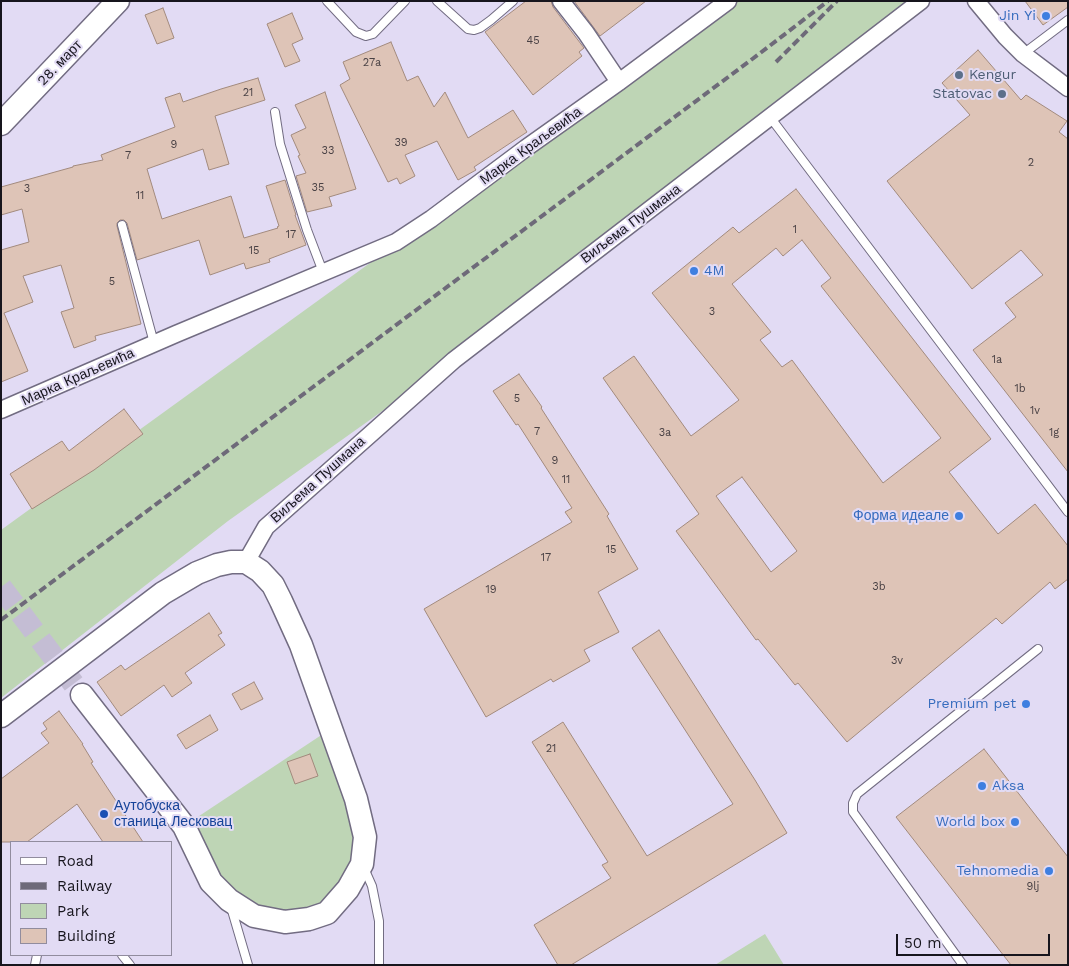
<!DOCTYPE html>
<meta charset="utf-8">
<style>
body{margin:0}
#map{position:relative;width:1069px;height:966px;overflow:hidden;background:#e2dbf4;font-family:"Work Sans",sans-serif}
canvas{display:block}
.frame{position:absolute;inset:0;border:2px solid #17151d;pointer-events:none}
.legend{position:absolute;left:10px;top:841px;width:162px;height:115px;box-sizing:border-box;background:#e2dbf4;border:1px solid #918c9e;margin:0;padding:6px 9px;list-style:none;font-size:15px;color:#17151d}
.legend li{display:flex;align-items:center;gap:10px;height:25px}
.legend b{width:25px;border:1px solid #918c9e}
.scale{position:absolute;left:896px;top:934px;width:154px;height:22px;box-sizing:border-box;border:2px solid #17151d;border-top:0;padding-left:6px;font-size:15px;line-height:18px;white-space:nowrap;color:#17151d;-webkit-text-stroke:4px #e2dbf4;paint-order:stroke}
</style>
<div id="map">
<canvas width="1069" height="966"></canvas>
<div class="frame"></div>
<ul class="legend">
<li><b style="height:6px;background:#fff"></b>Road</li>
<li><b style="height:6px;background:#6e6a79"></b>Railway</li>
<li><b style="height:14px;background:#bed5b5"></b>Park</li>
<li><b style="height:14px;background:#dec4b7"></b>Building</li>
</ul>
<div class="scale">50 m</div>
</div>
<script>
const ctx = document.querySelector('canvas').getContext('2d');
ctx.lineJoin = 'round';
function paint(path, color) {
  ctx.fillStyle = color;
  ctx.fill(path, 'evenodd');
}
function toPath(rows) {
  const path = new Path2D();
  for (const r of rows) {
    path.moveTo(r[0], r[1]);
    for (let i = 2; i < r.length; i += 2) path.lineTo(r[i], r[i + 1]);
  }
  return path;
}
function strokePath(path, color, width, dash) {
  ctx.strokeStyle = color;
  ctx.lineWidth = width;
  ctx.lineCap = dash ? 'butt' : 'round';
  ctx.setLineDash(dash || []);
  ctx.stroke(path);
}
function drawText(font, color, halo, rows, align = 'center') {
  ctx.font = font + ' "Work Sans",sans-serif';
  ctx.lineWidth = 4;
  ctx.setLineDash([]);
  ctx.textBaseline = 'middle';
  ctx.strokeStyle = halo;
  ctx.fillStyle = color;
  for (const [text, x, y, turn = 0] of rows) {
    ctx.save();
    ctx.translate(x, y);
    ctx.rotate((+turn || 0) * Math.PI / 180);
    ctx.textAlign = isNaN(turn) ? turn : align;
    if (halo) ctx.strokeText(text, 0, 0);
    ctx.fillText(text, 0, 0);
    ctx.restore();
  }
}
const green = toPath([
 [732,1,921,1,454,360,228,521,1,698,1,530],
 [332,728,362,864,309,919,229,900,184,826],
 [765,934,784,965,715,965]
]);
const building = toPath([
 [526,1,551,1,553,7,584,48,579,52,582,56,533,95,485,32,526,1],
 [574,1,646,1,600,36,574,1],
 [1025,1,1068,1,1068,7,1043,25,1025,1],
 [163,8,174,38,157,44,145,15,163,8],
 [292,13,303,39,292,44,300,61,285,67,267,24,292,13],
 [391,42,407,81,418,76,434,107,445,92,468,138,513,110,527,132,474,167,476,170,458,180,437,141,405,155,415,176,400,184,397,178,388,182,340,85,350,79,343,62,391,42],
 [978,50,1021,100,1026,95,1067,121,1059,132,1068,139,1068,472,973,350,1016,317,1005,303,1043,275,1021,250,972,289,887,181,970,115,942,83,978,50],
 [258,78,265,100,215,116,229,164,209,170,203,149,147,169,162,219,231,196,244,238,278,228,277,227,279,226,266,186,285,180,296,215,295,215,306,245,269,259,270,262,246,269,244,263,210,275,199,240,137,260,127,223,124,220,120,220,117,223,117,226,141,324,95,336,96,340,74,348,61,312,74,308,61,265,23,276,33,302,4,313,28,371,1,382,1,250,29,242,22,209,1,215,1,187,73,167,73,166,103,160,101,155,175,127,165,98,180,93,183,102,221,89,258,78],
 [325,92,356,189,329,197,332,206,307,212,296,176,306,173,298,156,300,155,291,135,306,128,295,105,325,92],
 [796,189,991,439,949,472,998,534,1035,504,1068,546,1068,579,1055,589,1050,582,1002,624,996,618,847,742,798,683,795,685,758,639,756,640,676,531,699,514,603,378,634,356,691,436,739,400,652,293,733,227,739,233,796,189],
 [802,240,831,278,821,286,941,438,883,483,792,360,782,367,760,340,771,332,732,284,776,248,783,256,802,240],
 [742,477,797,551,771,572,716,496,742,477],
 [519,374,542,407,541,408,609,514,607,516,638,569,598,592,619,632,584,650,590,661,553,682,551,679,486,717,424,609,572,522,565,512,572,508,518,424,516,425,493,391,519,374],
 [124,409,143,434,94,470,32,509,10,474,62,441,69,451,124,409],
 [209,613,222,633,218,635,225,645,185,673,192,683,172,697,164,685,121,716,97,682,121,665,125,670,209,613],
 [659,630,755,780,787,833,571,965,558,965,534,925,611,878,602,865,608,862,532,742,563,722,647,856,733,804,632,648,659,630],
 [254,682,263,699,241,710,232,694,254,682],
 [59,711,83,744,82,744,93,762,91,763,143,842,103,842,77,804,27,842,1,842,1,779,49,743,41,733,47,729,43,723,59,711],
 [210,715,218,730,186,749,177,735,210,715],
 [984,749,1068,857,1068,965,1011,965,896,817,984,749],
 [310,754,318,776,295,784,287,762,310,754]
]);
const secondaryTunnel = toPath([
 [1,587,82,695]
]);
const lane = toPath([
 [327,1,356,32,366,36,373,34,405,1],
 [437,1,468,29,474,30,480,28,491,20,513,1],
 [1023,54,1068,20],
 [275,112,280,144,307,230,323,272],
 [770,117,1068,512],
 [122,225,154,343],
 [364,868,372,886,379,921,379,965],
 [231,907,248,965],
 [122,955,130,965],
 [35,965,37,955],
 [963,965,853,812,853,803,857,794,1038,649]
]);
const street = toPath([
 [561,1,586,33,619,82],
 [976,1,1005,36,1023,54,1068,88],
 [1,410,176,334,396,242,431,219,526,148,619,82,728,1],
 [246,562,266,527,454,360,921,1]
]);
const secondary = toPath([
 [1,124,118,1],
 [1,716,163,593,197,573,217,565,231,562,246,562,260,571,273,585,281,601,301,645,356,799,365,837,362,864,348,889,327,913,309,919,285,922,254,916,229,900,211,882,184,826,82,695]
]);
const rail = toPath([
 [776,62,837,1],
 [1,620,759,54,828,1]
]);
const markers = [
 [1046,16,5,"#3f7fe0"],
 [959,75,5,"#5c6f8a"],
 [1002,94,5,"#5c6f8a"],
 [694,271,5,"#3f7fe0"],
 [959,516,5,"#3f7fe0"],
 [1026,704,5,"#3f7fe0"],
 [982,786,5,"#3f7fe0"],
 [104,814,5,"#1a4fb4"],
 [1015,822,5,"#3f7fe0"],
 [1049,871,5,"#3f7fe0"]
];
const numberNames = [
 ["45",533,41],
 ["27a",372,63],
 ["21",248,93],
 ["39",401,143],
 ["9",174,145],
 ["33",328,151],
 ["7",128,156],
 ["2",1031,163],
 ["35",318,188],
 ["3",27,189],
 ["11",140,196],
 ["1",795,230],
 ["17",291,235],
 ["15",254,251],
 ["5",112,282],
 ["3",712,312],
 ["1a",997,360],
 ["1b",1020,389],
 ["5",517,399],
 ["1v",1035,411],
 ["7",537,432],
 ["3a",665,433],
 ["1g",1054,433],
 ["9",555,461],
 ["11",566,480],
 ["15",611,550],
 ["17",546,558],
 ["3b",879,587],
 ["19",491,590],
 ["3v",897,661],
 ["21",551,749],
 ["9lj",1033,887]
];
const shopNames = [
 ["Jin Yi",1036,16],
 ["4M",704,271,"left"],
 ["Форма идеале",949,516],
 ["Premium pet",1016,704],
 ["Aksa",992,786,"left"],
 ["World box",1005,822],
 ["Tehnomedia",1039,871]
];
const streetNames = [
 ["28. март",60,63,-46],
 ["Марка Краљевића",531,146,-36],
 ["Виљема Пушмана",631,224,-37],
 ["Марка Краљевића",78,377,-24],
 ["Виљема Пушмана",318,480,-42]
];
const serviceNames = [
 ["Kengur",969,75],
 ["Statovac",992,94,"right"]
];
const transitNames = [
 ["Аутобуска",114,806],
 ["станица Лесковац",114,822]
];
paint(green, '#bed5b5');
paint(building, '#dec4b7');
strokePath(building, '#a28a7d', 1);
strokePath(secondaryTunnel, '#c4bdd4', 22, [22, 11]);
strokePath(lane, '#726c82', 10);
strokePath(street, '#726c82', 19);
strokePath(secondary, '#726c82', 25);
strokePath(lane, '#fff', 8);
strokePath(street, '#fff', 16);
strokePath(secondary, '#fff', 22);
strokePath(rail, '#6e6a79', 4, [8, 4]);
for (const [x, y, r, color] of markers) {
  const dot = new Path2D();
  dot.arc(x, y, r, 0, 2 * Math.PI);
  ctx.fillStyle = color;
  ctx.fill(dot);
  strokePath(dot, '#e2dbf4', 2);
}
drawText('11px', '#494144', null, numberNames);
drawText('14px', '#366cbe', '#e2dbf4', shopNames, 'right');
drawText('14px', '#17151d', '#e2dbf4', streetNames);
drawText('14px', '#4e5e75', '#e2dbf4', serviceNames, 'left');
drawText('14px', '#164399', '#e2dbf4', transitNames, 'left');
</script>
